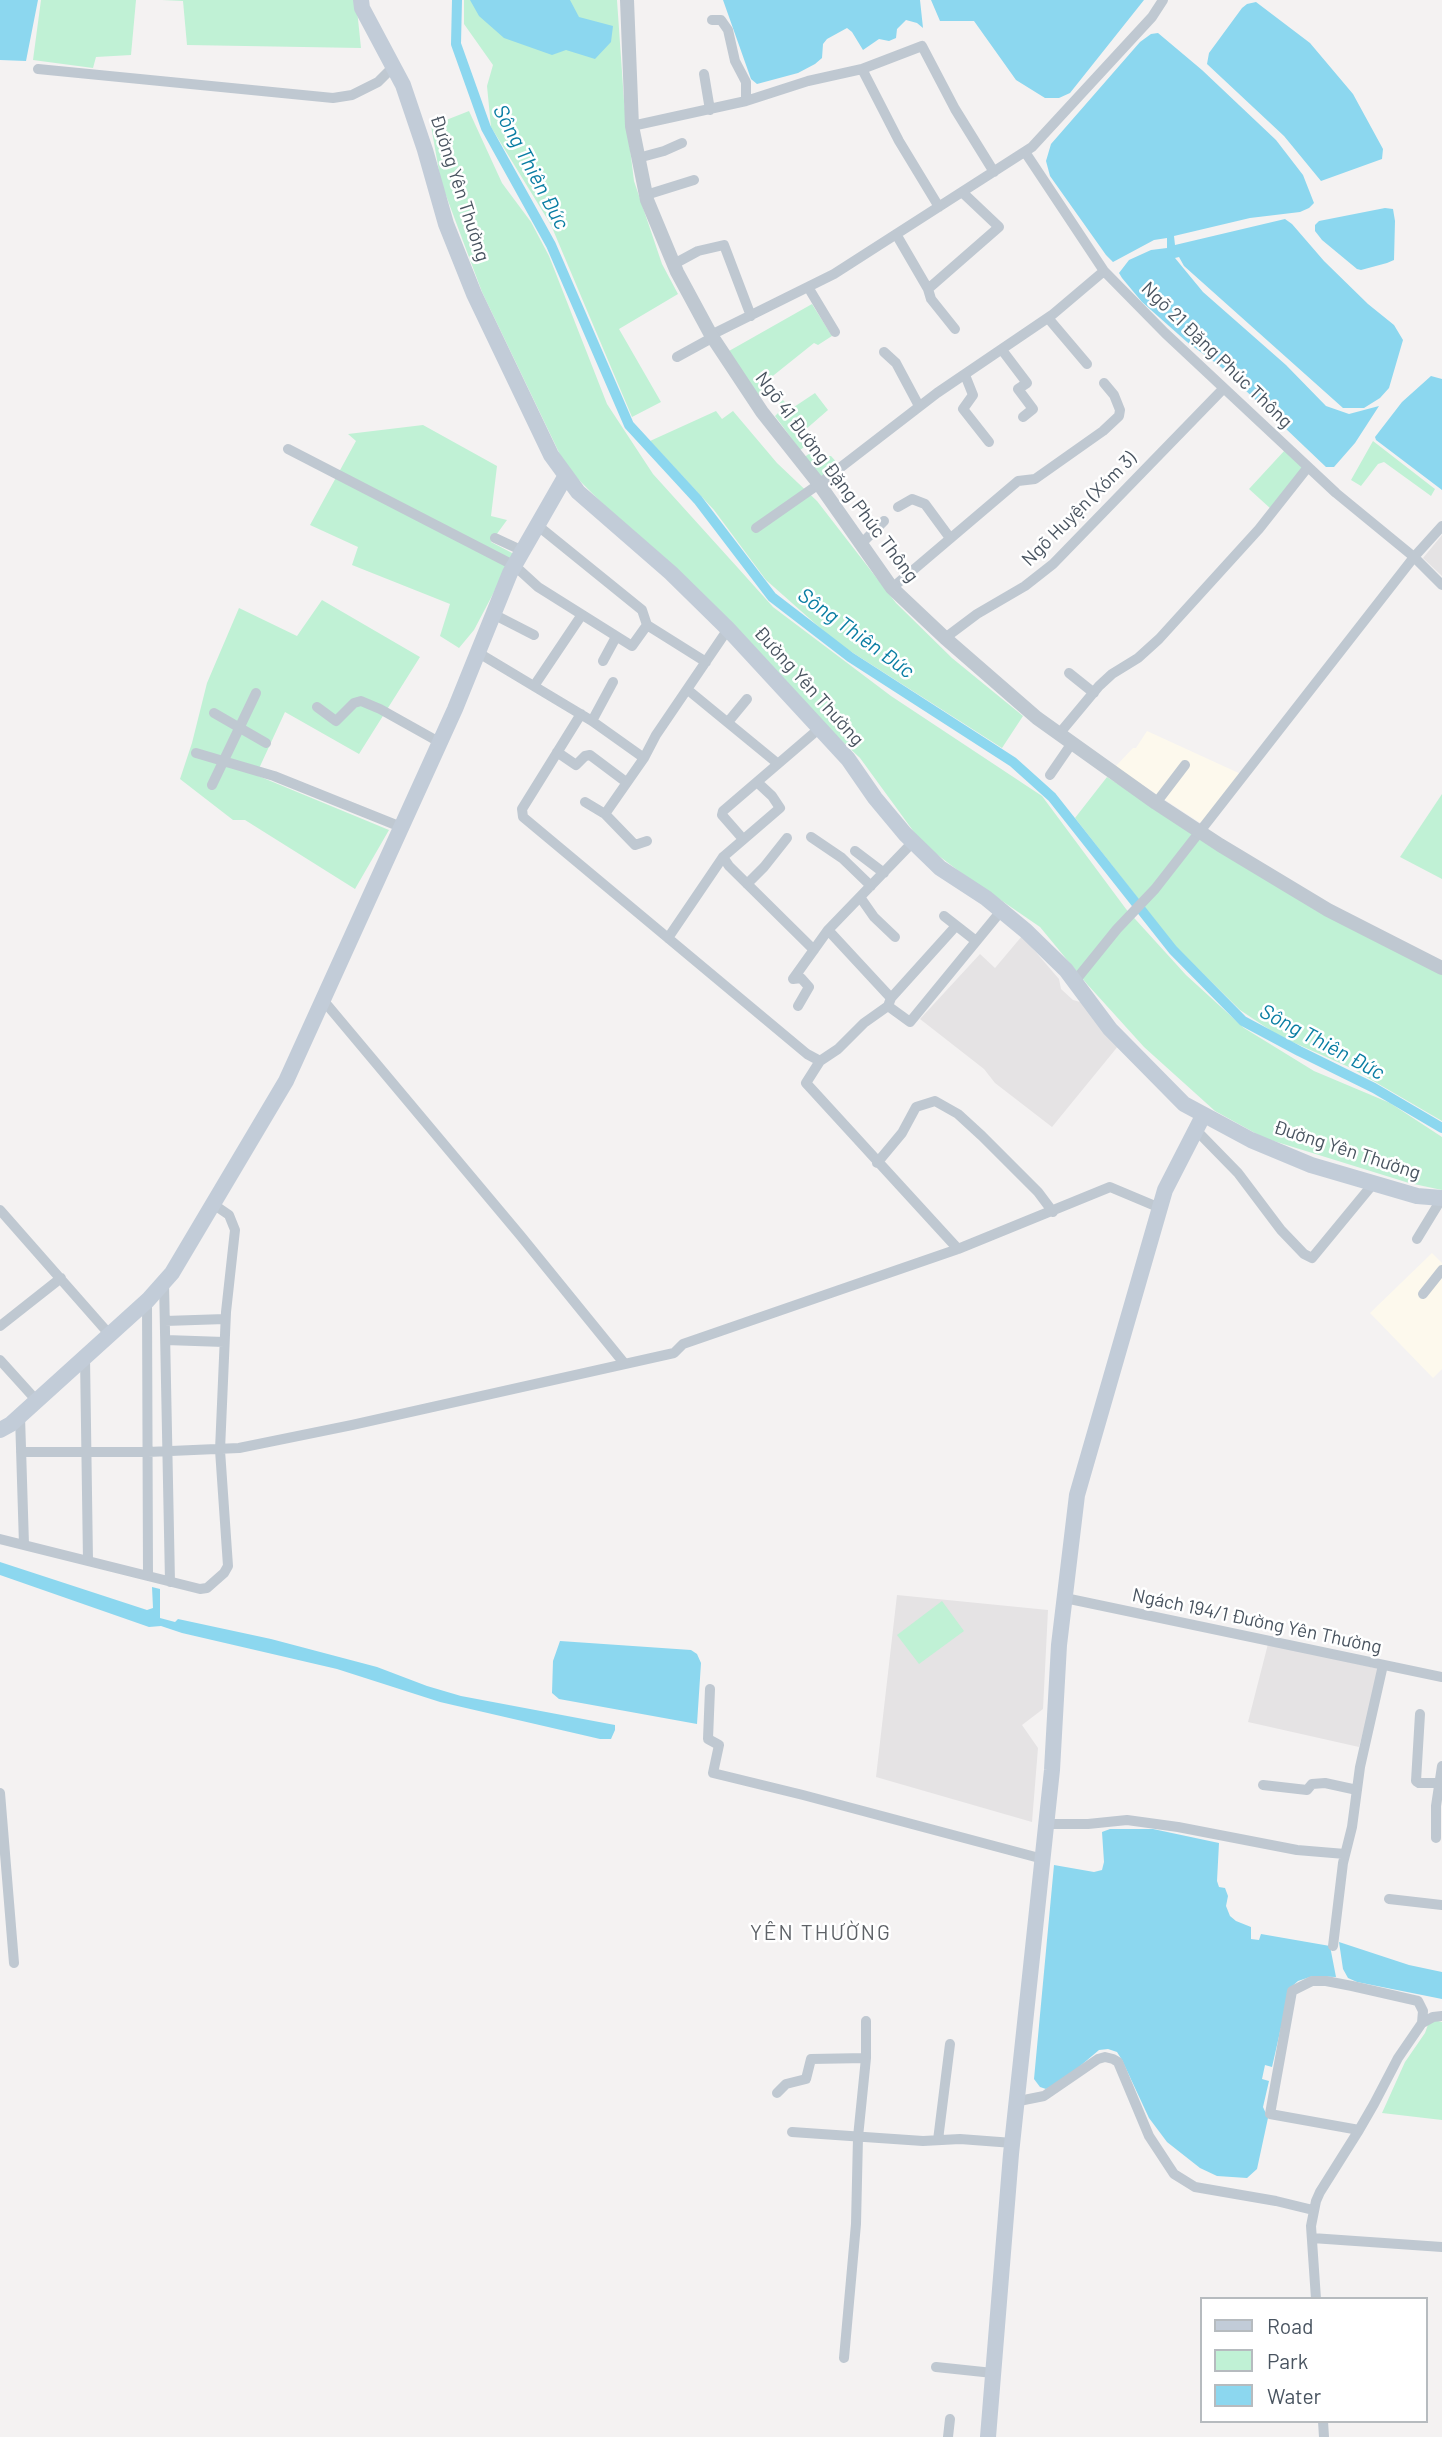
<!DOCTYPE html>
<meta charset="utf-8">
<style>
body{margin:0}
#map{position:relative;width:1442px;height:2437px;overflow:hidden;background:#f4f2f2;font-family:Barlow,sans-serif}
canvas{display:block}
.legend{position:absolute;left:1200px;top:2297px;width:228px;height:126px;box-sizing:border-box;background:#fff;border:2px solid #b6bbbf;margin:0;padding:9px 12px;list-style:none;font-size:21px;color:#495460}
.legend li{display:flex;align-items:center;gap:14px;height:35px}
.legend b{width:35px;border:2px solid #b6bbbf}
</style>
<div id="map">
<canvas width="1442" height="2437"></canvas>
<ul class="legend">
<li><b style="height:9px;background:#c2ccd8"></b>Road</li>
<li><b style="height:19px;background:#c0f1d5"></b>Park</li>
<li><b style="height:19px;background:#8cd7ef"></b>Water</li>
</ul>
</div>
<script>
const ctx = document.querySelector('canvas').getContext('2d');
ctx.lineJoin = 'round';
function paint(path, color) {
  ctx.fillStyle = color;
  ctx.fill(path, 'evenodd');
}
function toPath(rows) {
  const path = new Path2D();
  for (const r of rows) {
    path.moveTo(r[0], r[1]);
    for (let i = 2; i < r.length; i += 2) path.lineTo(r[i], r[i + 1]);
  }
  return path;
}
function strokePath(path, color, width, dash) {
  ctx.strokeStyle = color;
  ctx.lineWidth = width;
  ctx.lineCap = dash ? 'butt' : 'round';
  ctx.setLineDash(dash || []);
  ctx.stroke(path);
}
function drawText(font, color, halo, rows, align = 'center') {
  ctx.font = font + ' Barlow,sans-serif';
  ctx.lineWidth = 5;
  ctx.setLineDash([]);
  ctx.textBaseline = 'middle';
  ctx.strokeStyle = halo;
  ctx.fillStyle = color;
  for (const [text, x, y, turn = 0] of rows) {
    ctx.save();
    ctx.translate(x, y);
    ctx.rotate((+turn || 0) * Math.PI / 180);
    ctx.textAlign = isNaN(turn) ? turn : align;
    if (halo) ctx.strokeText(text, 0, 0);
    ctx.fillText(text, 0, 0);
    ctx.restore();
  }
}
const commercial = toPath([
 [1147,731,1243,775,1204,822,1199,822,1115,767,1133,748,1136,748],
 [1432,1253,1442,1263,1442,1369,1433,1378,1370,1313]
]);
const education = toPath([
 [1442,535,1442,576,1423,558],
 [1022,936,1059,979,1061,989,1073,1000,1084,1003,1119,1045,1052,1127,995,1083,984,1069,920,1019,980,954,995,968],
 [897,1595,1048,1610,1043,1709,1022,1725,1038,1748,1032,1822,876,1777],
 [1268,1644,1380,1669,1359,1747,1248,1722]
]);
const green = toPath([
 [41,0,136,0,131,55,96,57,93,68,33,60],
 [162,0,356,0,361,48,187,45,183,1],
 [464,0,617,0,624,101,634,181,662,264,678,294,619,329,661,402,632,417,551,225,491,127,487,86,493,65,464,24],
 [469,111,502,183,531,222,549,256,607,404,653,474,738,568,773,607,891,696,1042,796,1126,909,1186,975,1244,1028,1314,1071,1390,1103,1442,1137,1442,1190,1409,1183,1264,1138,1215,1111,1144,1047,1087,984,1040,927,960,872,922,843,860,758,792,694,566,467,482,292,441,182,431,126],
 [812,304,832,336,818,345,814,343,769,379,776,391,771,396,767,390,757,397,729,351],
 [815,393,828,410,805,430,811,442,800,450,775,416,782,409,779,403,783,400,791,409],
 [716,411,722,419,733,411,777,463,817,501,896,603,952,658,1023,716,1002,748,836,642,766,580,714,510,650,441],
 [423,425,497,466,491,516,507,520,491,542,514,554,474,630,459,648,440,636,450,604,352,565,358,547,310,525,356,441,348,434],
 [1373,441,1435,489,1431,496,1384,462,1378,464,1361,486,1351,480],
 [816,449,824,456,831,456,839,465,822,482,803,458],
 [1285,450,1305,467,1271,509,1249,489],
 [322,600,420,657,359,754,285,712,256,775,389,830,355,889,245,820,233,820,180,779,192,743,207,683,239,608,297,636],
 [1107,777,1317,911,1442,973,1442,1121,1351,1068,1279,1036,1240,1010,1176,947,1075,818],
 [1442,794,1442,879,1400,857],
 [942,1601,964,1631,919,1664,897,1635],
 [1430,2019,1442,2022,1442,2120,1382,2113,1405,2062,1425,2033]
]);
const water = toPath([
 [0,0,38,0,26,61,0,60],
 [470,0,570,0,579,17,613,26,611,42,595,59,566,50,552,55,504,38,479,16],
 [723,0,920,0,923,28,917,23,906,20,897,29,896,38,889,41,879,39,863,50,852,32,847,28,827,39,823,44,822,58,815,64,798,73,757,84,751,79],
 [931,0,1144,0,1070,93,1059,98,1045,98,1016,80,974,21,940,21],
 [1256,2,1310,43,1353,94,1383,149,1382,159,1321,181,1284,136,1207,64,1209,53,1242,8,1247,4],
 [1158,33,1202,70,1276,140,1303,175,1314,203,1309,208,1300,212,1250,218,1174,236,1175,245,1285,219,1292,224,1324,261,1368,304,1394,325,1403,340,1389,388,1380,398,1364,408,1343,408,1184,266,1179,257,1175,258,1203,292,1286,365,1326,406,1349,414,1379,406,1355,443,1334,467,1326,467,1221,367,1187,342,1142,302,1122,278,1119,273,1129,260,1151,250,1167,248,1167,238,1154,240,1113,262,1106,255,1050,176,1046,161,1051,144,1140,42,1151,34],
 [1385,208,1393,209,1395,221,1394,260,1387,263,1361,270,1357,269,1322,240,1315,231,1315,225,1319,221],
 [1431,376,1442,379,1442,490,1376,440,1375,437,1402,402],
 [0,1562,147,1610,153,1608,152,1587,160,1589,160,1618,175,1622,178,1619,271,1639,377,1667,427,1686,461,1696,615,1725,615,1730,611,1739,600,1739,440,1702,337,1669,182,1633,161,1626,149,1627,0,1575],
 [560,1641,691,1650,697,1654,701,1663,697,1724,559,1699,552,1693,553,1661],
 [1110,1829,1153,1829,1219,1843,1217,1881,1219,1887,1225,1888,1228,1896,1226,1906,1230,1916,1236,1921,1251,1927,1251,1939,1259,1940,1261,1934,1330,1946,1336,1977,1313,1976,1298,1981,1290,1988,1272,2067,1265,2065,1262,2079,1269,2081,1263,2107,1268,2118,1257,2169,1247,2178,1217,2176,1200,2168,1167,2142,1149,2118,1122,2060,1117,2052,1108,2049,1099,2050,1066,2078,1046,2089,1040,2087,1034,2079,1054,1865,1094,1872,1102,1870,1104,1862,1102,1832],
 [1339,1942,1409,1965,1442,1972,1442,1999,1357,1982,1348,1978,1343,1969]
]);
const canal = toPath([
 [457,0,456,44,486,128,551,245,629,425,698,500,772,597,850,657,1013,762,1052,797,1173,950,1243,1021,1299,1051,1374,1088,1442,1128]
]);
const minor = toPath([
 [712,20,721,20,728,30,735,61,746,82,746,101],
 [38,69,333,98,352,95,378,82,393,67],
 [862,69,899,141,939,207],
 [704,74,710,110],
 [632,126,746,101,808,81,862,69,922,46,955,109,994,172],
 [1025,152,1104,271,1165,333,1336,493,1414,557,1442,585],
 [638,158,664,151,682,143],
 [646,195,694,180],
 [896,234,928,289,931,299,955,329],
 [674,264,698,251,724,245,751,316],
 [808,287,835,332],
 [928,289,999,227,962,192],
 [1048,318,1087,364],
 [1002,350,1027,383,1018,389,1033,409,1023,417],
 [884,352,896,363,919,406],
 [677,357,708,340,711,335,834,274,1032,147,1152,17,1163,0],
 [965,375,973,395,963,409,989,442],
 [288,449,515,566,538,587,632,646,647,625],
 [898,507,912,499,925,504,950,538],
 [537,525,642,610,647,625,706,662],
 [756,528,819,484,937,393,1052,315,1104,271],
 [495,538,523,551],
 [861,544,884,521],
 [892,588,1018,481,1035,479,1103,431,1119,416,1120,410,1114,395,1104,383],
 [493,614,534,635],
 [945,638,977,614,1025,586,1053,564,1224,388],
 [477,652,592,721,644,758],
 [603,661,616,637],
 [1069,673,1094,693],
 [534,686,581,616],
 [688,690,777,763],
 [317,707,336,721,354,703,361,701,380,709,439,742],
 [214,713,266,743],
 [581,714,522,809,523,817,807,1054,820,1061],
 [592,721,613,682],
 [728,722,747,699],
 [1059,734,1099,686,1112,674,1138,658,1159,639,1259,529,1308,467],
 [557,752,576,765,585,756,590,755,626,782],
 [196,753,274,776,401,827],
 [1050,775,1072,743],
 [212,785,256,693],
 [585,802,605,814,635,845,647,841],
 [1156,803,1185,765],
 [605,814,644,758,656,735,728,629],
 [811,837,842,858,871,886],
 [743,839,722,815,723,811,821,727],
 [855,851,884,873],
 [723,857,729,866,814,950],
 [747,884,764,867,787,838],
 [860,897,874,917,895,937],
 [944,916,976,941],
 [955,927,891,998,888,1006,864,1023,838,1049,820,1061,806,1083,958,1249],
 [828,930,891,998],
 [668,938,723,857,780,808,772,796,757,782],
 [793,979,828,930,913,842],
 [793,979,801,978,809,987,798,1006],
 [1075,981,1117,929,1155,889,1414,557,1442,526],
 [323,1000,520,1235,624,1363],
 [888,1006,910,1022,1001,911],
 [1196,1130,1238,1173,1281,1230,1304,1254,1312,1258,1373,1184],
 [877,1163,902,1133,916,1107,935,1101,958,1114,982,1136,1038,1192,1053,1212],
 [0,1210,110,1335],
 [1417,1239,1442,1198],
 [164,1282,170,1582],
 [1423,1294,1442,1270],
 [147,1301,148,1576],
 [165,1321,225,1319],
 [0,1326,61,1278],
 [166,1340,224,1342],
 [85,1357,88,1561],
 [0,1360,37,1401],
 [20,1416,24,1545],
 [21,1452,148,1452,239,1448,352,1425,674,1353,683,1344,958,1249,1110,1187,1160,1208],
 [0,1539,200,1589,207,1588,224,1573,228,1566,220,1450,226,1312,235,1230,229,1215,213,1204],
 [1065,1598,1442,1677],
 [710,1689,708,1739,719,1745,713,1773,803,1795,1043,1859],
 [1420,1714,1416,1781,1419,1783,1442,1783],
 [1263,1785,1307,1790,1312,1784,1325,1783,1357,1790],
 [0,1793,14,1963],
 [1047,1824,1088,1824,1127,1820,1178,1827,1297,1850,1345,1854],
 [1436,1838,1436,1806,1442,1766],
 [1389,1899,1442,1905],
 [1333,1946,1343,1863,1352,1827,1360,1767,1383,1665],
 [1422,2023,1433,2017,1442,2016],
 [777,2093,786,2084,806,2079,811,2059,866,2058],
 [1019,2101,1044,2096,1098,2059,1105,2057,1113,2059,1118,2062,1149,2136,1174,2174,1195,2187,1276,2201,1313,2210],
 [792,2132,923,2141,960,2139,1013,2143],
 [938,2140,950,2044],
 [1312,2238,1442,2247],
 [1316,2299,1311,2226,1316,2201,1320,2192,1359,2130,1374,2104,1398,2058,1422,2023,1423,2011,1418,2001,1352,1986,1326,1981,1312,1981,1292,1991,1270,2114,1359,2130],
 [844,2358,856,2224,858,2137,866,2058,866,2021],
 [936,2367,993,2373],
 [1323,2421,1324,2437],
 [948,2437,950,2419]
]);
const tertiary = toPath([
 [627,0,632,126,647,200,677,272,711,335,762,412,819,484,892,588,945,638,1037,718,1156,803,1220,845,1328,910,1442,968]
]);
const secondary = toPath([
 [361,0,362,8,403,85,425,150,446,224,474,294,551,455,578,492,671,573,728,629,848,759,875,798,905,834,940,868,986,898,1026,931,1066,970,1110,1029,1184,1104,1251,1140,1311,1165,1417,1196,1442,1198],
 [0,1430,11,1424,148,1300,172,1273,286,1081,455,709,510,573,565,477],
 [988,2437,1011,2154,1052,1770,1059,1645,1077,1495,1165,1190,1203,1116]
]);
const streetNames = [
 ["Đường Yên Thường",460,188,72],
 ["Ngõ 21 Đặng Phúc Thông",1217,355,44],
 ["Ngõ 41 Đường Đặng Phúc Thông",837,477,53],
 ["Ngõ Huyện (Xóm 3)",1079,509,-45],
 ["Đường Yên Thường",809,686,48],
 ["Đường Yên Thường",1347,1150,18],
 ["Ngách 194/1 Đường Yên Thường",1257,1621,12]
];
const waterNames = [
 ["Sông Thiên Đức",531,167,62],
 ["Sông Thiên Đức",856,633,36],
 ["Sông Thiên Đức",1322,1042,28]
];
const neighbourhoodNames = [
 ["YÊN THƯỜNG",821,1933]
];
paint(commercial, '#fdf9ed');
paint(education, '#e5e3e4');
paint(green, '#c0f1d5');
paint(water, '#8cd7ef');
strokePath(canal, '#8cd7ef', 10);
strokePath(minor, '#bfc8d1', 10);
strokePath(tertiary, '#bfc8d1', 14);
strokePath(secondary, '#c2ccd8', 16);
drawText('19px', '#495460', '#fff', streetNames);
drawText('italic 21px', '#097da3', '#fff', waterNames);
ctx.letterSpacing = '2px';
drawText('21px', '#5e6267', '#fff', neighbourhoodNames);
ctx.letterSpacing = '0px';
</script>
